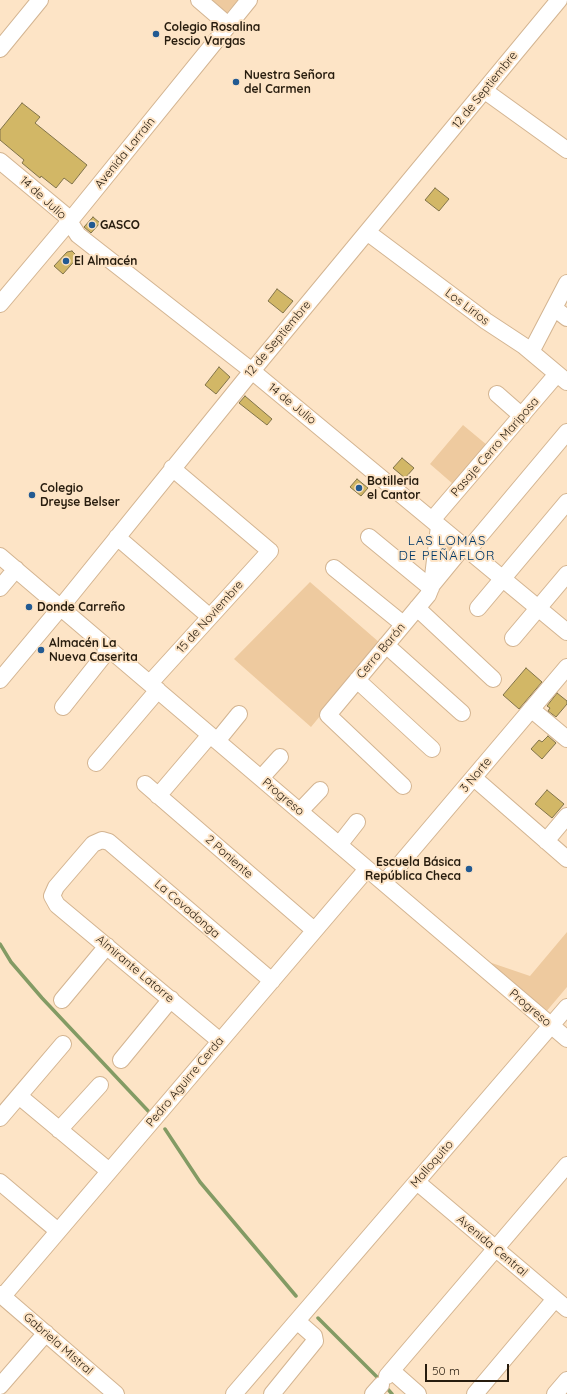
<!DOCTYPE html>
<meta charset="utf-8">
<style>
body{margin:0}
#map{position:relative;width:567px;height:1394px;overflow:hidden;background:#fde4c6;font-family:Quicksand,sans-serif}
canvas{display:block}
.scale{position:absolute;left:425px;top:1364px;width:84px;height:18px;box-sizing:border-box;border:2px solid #271c0e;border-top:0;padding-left:5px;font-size:12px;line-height:14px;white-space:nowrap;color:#271c0e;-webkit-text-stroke:3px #fde4c6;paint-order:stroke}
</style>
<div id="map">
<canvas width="567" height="1394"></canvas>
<div class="scale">50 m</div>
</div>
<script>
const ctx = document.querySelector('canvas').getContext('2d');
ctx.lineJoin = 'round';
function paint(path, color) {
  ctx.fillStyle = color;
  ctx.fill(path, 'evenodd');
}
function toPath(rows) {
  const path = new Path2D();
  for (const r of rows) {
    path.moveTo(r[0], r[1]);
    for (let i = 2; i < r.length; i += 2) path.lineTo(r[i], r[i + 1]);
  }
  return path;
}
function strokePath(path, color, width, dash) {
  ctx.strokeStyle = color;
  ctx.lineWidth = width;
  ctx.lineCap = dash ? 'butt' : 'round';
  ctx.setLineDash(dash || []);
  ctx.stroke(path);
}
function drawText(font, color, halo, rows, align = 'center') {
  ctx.font = font + ' Quicksand,sans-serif';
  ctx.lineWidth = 4;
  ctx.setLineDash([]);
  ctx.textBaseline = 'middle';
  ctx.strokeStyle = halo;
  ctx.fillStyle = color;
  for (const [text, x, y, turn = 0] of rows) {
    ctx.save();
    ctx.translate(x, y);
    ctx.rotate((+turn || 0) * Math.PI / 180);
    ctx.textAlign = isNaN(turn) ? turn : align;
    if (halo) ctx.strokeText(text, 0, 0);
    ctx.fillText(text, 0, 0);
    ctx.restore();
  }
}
const green = toPath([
 [209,0,238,0,226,14],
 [463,425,487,445,453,484,430,464],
 [443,535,457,547,441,565],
 [310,582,380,643,311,727,234,659],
 [567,932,567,987,545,1013,480,959,530,976]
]);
const stream = toPath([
 [0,944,11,962,42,998,151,1114],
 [165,1129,200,1182,296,1296],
 [318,1318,381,1381],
 [385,1386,392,1394]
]);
const building = toPath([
 [22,103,40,117,35,123,87,165,72,184,64,178,56,188,41,176,40,178,22,163,24,160,0,140,0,130,22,103],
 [435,188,449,199,439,211,425,200,435,188],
 [93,217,100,223,91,233,84,227,93,217],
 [72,251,78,257,63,274,54,266,67,252,72,251],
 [277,289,293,301,283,313,268,301,277,289],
 [219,367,230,377,216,394,205,385,219,367],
 [245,396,272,419,267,425,239,403,245,396],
 [402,458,414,468,405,478,393,468,402,458],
 [357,479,368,488,361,496,350,487,357,479],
 [526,668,542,682,519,709,503,695,526,668],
 [557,693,567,701,567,704,556,717,548,711,550,708,547,706,557,693],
 [548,736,556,743,542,759,531,749,539,740,542,742,548,736],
 [547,790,564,804,552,818,535,804,547,790]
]);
const minor = toPath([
 [199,0,228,25],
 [0,49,40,0],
 [485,91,567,150],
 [0,161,65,215,78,235,252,371,567,632],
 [367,232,486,321,524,346,567,382],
 [0,304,69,222,249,0],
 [554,308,567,318],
 [531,352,567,283],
 [497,394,522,416],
 [432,520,557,374],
 [117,537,210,617],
 [369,537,431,588],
 [468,550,567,432],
 [0,556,567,1039],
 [334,568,403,624],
 [432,585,439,526],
 [0,588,16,569],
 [417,608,493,679],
 [478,608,567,502],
 [513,638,567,574],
 [386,645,462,713],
 [0,680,61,607,252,371,559,0],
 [357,680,432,749],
 [150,683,270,551,172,468],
 [63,707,109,649],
 [531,709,567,739],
 [217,741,239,714],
 [96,763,158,690],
 [261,778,280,757],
 [474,778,567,859],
 [145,784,314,930],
 [403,786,328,715,428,595,432,585,464,546],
 [158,796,210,735],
 [300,811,320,790],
 [546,841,567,816],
 [339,845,357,822],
 [384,883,567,667],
 [62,1000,107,946],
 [220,1041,57,905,52,896,56,887,93,844,102,840,109,842,272,981],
 [121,1060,171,999],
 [19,1096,109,1171],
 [0,1118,63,1044],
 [59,1130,100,1085],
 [0,1182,58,1231],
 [417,1182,567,1309],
 [0,1294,116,1394],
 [3,1296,367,869],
 [392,1371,418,1394],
 [387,1376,567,1165],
 [0,1386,46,1333],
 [234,1394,567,1007],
 [272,1394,315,1341,314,1336,297,1321],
 [373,1394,381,1385],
 [475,1394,555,1299],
 [555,1394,567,1380]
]);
const markers = [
 [156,34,4,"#225a92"],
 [236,82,4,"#225a92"],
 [92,225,4,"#225a92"],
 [66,261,4,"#225a92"],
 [359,488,4,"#225a92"],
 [32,495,4,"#225a92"],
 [29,607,4,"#225a92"],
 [41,650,4,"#225a92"],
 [469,869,4,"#225a92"]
];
const poiNames = [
 ["Colegio Rosalina",164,27],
 ["Pescio Vargas",164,41],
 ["Nuestra Señora",244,75],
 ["del Carmen",244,89],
 ["GASCO",100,225],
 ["El Almacén",74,261],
 ["Botilleria",367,481],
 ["el Cantor",367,495],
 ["Colegio",40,488],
 ["Dreyse Belser",40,502],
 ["Donde Carreño",37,607],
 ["Almacén La",49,643],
 ["Nueva Caserita",49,657],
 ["Escuela Básica",461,862,"right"],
 ["República Checa",461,876,"right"]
];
const streetNames = [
 ["12 de Septiembre",485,90,-51],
 ["Avenida Larraín",125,153,-51],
 ["14 de Julio",43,198,42],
 ["Los Lirios",467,307,37],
 ["12 de Septiembre",278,339,-50],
 ["14 de Julio",292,404,39],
 ["Pasaje Cerro Mariposa",495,447,-49],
 ["15 de Noviembre",210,617,-48],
 ["Cerro Barón",381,651,-50],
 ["3 Norte",476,775,-50],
 ["Progreso",283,797,40],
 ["2 Poniente",229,857,41],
 ["La Covadonga",187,909,41],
 ["Almirante Latorre",135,969,40],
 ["Progreso",530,1008,40],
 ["Pedro Aguirre Cerda",185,1082,-50],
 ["Malloquito",432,1164,-49],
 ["Avenida Central",492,1246,40],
 ["Gabriela MIstral",58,1344,41]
];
const neighbourhoodNames = [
 ["LAS LOMAS",447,541],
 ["DE PEÑAFLOR",447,556]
];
paint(green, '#eeca9f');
strokePath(stream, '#839b64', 3.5);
paint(building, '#d2b766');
strokePath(building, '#81734a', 1);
strokePath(minor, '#d3b491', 18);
strokePath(minor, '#fff', 16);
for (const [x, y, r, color] of markers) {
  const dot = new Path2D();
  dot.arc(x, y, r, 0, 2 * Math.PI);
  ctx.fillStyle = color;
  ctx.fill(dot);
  strokePath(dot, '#fde4c6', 1.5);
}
drawText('bold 12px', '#271c0e', '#fde4c6', poiNames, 'left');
drawText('12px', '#271c0e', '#fde4c6', streetNames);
ctx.letterSpacing = '1px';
drawText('13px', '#003767', '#fde4c6', neighbourhoodNames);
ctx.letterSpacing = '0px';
</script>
